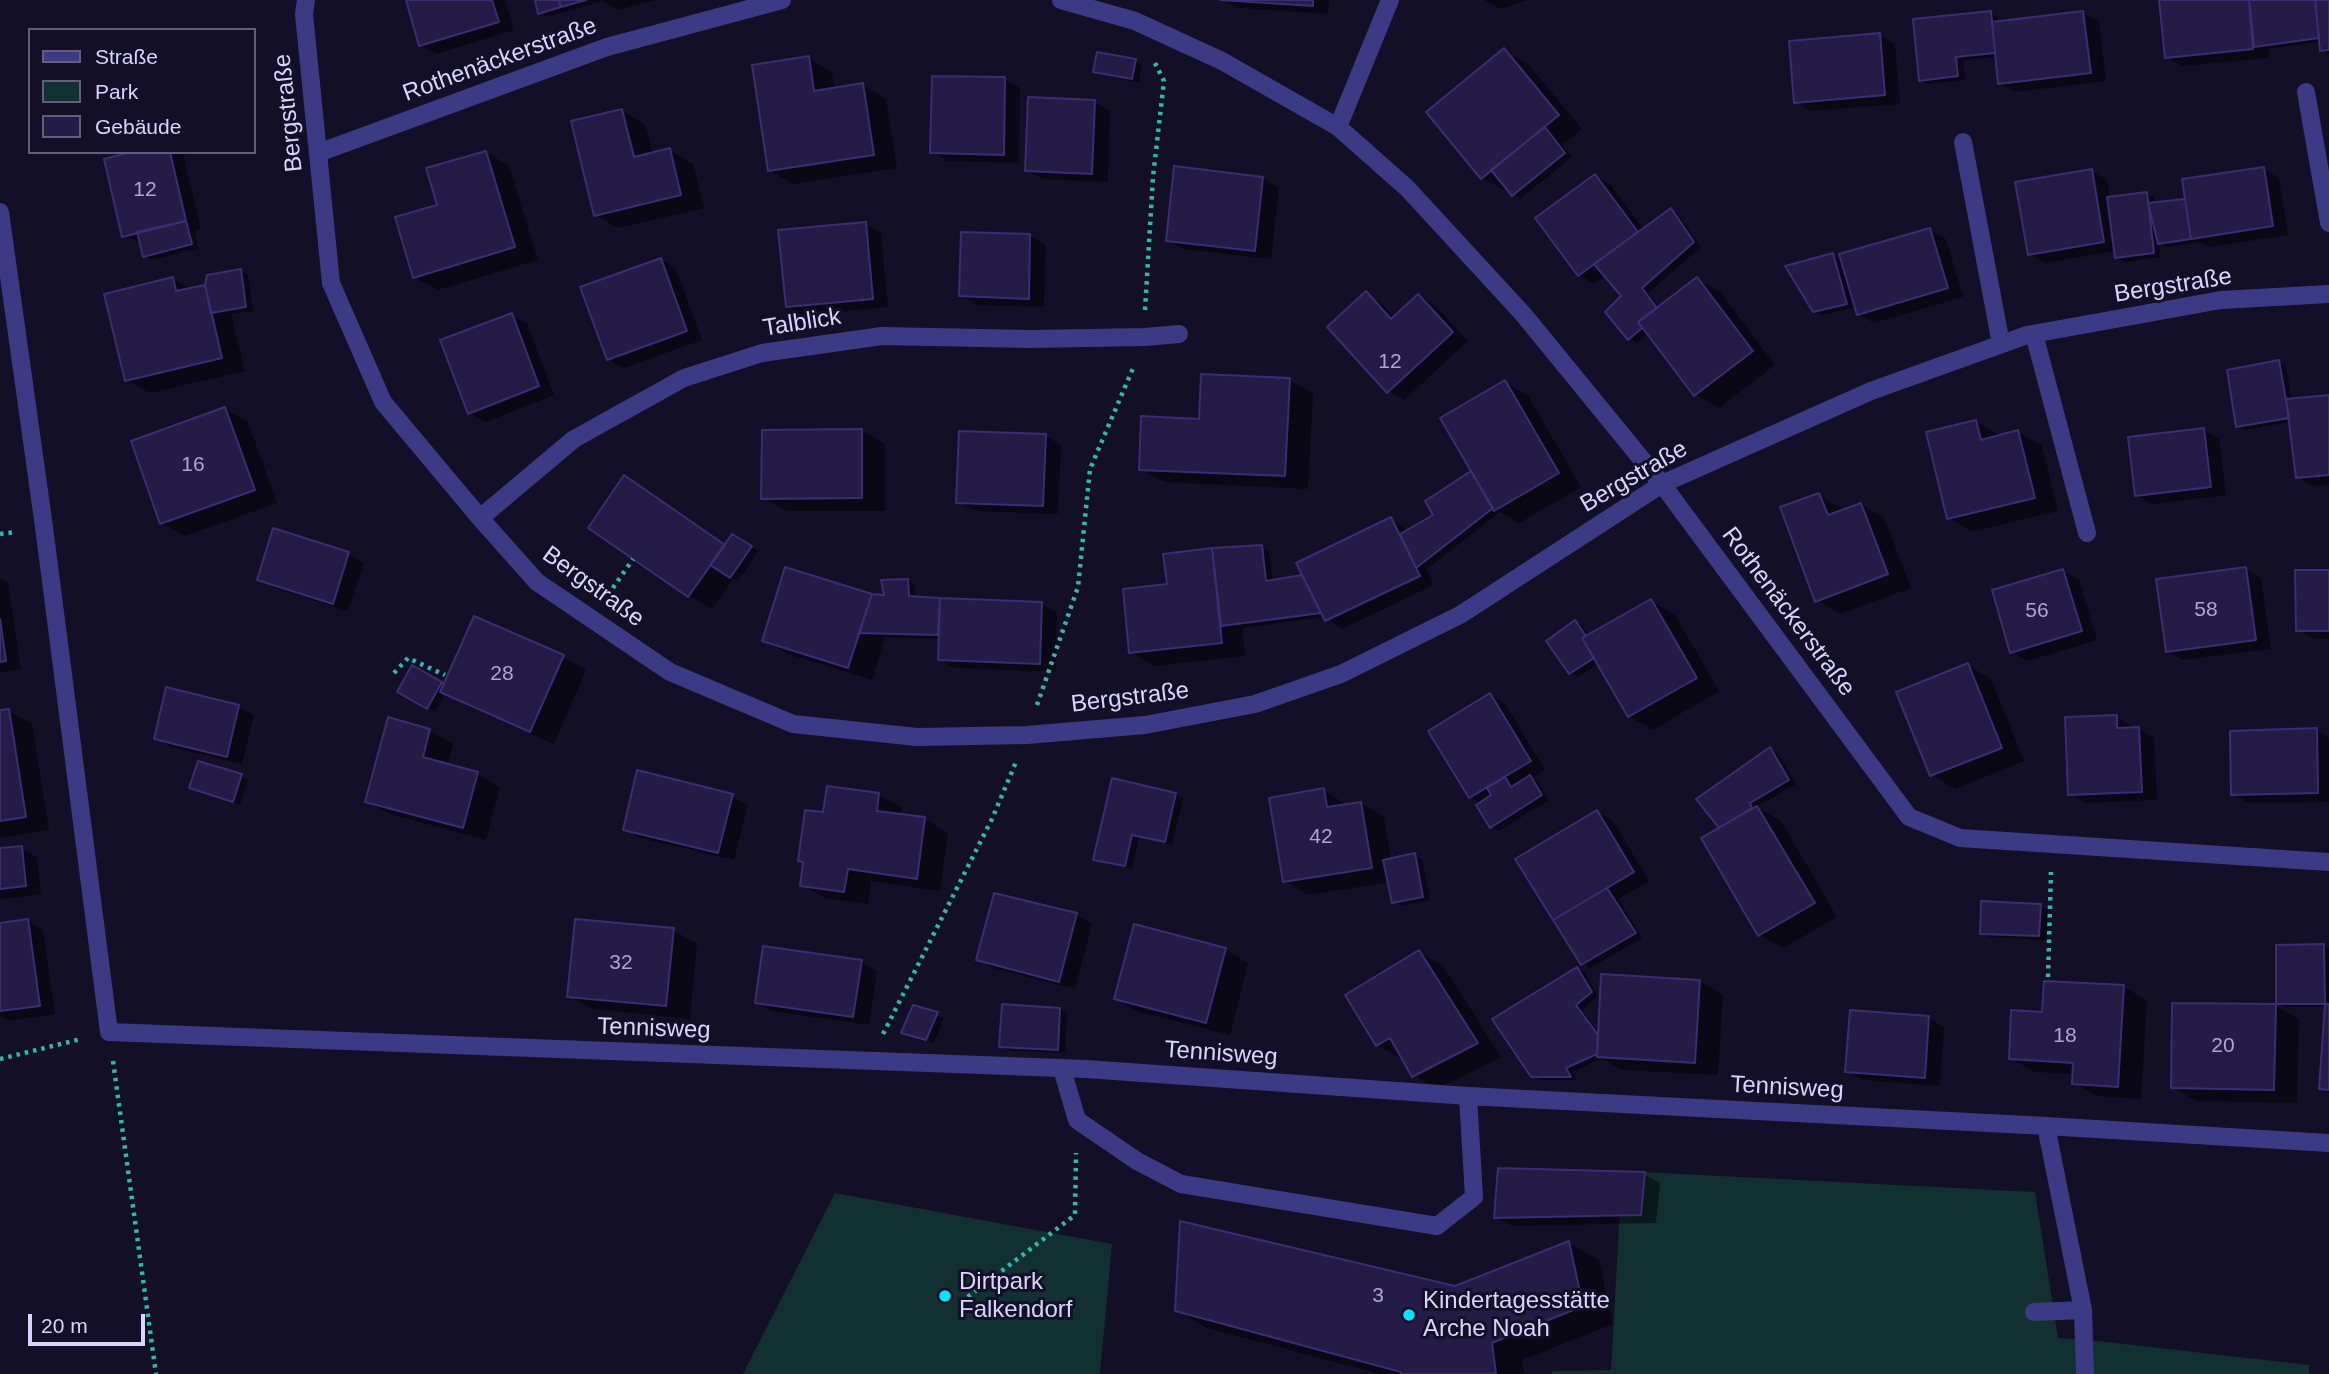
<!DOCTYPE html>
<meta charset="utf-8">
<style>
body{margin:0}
#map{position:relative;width:2329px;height:1374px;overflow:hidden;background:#130f26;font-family:Helvetica,sans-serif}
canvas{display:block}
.legend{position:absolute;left:28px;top:28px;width:228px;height:126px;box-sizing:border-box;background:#130f26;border:2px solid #625e7d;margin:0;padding:9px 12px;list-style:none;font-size:21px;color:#d9d4ff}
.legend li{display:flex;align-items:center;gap:14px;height:35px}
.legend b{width:35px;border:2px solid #625e7d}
.scale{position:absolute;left:28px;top:1314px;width:117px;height:32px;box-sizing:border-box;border:4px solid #d9d4ff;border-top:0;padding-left:9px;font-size:21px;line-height:24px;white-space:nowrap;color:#d9d4ff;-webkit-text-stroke:5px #130f26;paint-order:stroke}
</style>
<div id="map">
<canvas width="2329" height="1374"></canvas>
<ul class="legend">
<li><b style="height:9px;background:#3d3a85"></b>Straße</li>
<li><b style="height:19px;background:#12302f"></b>Park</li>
<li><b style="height:19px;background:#241b47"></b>Gebäude</li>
</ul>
<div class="scale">20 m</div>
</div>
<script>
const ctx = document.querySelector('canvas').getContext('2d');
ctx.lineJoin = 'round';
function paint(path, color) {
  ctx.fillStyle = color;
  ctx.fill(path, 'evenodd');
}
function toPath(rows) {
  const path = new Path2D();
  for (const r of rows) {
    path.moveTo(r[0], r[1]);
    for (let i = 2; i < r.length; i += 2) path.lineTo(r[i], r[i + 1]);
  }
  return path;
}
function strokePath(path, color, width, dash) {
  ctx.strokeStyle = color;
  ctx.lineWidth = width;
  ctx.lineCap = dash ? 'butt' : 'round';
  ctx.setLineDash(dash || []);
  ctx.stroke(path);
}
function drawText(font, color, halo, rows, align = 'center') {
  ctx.font = font + ' Helvetica,sans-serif';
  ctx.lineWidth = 6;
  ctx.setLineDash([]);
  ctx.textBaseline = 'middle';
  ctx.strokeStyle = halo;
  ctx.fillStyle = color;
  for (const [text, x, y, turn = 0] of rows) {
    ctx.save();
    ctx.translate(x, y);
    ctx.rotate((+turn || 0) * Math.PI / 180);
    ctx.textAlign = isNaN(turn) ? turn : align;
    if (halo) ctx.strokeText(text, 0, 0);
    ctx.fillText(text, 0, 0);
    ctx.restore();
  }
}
const green = toPath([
 [1622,1171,2035,1192,2058,1338,2098,1341,2309,1365,2309,1374,1552,1374,1552,1371,1611,1370],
 [835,1193,1112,1244,1100,1374,743,1374]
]);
const shadow = toPath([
 [408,0,505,0,514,30,437,54,421,45],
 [536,0,600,0,600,2,547,17,540,12],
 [600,0,655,0,618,10],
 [1224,0,1329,0,1328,14,1238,8],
 [1484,0,1528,0,1500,9],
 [2161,0,2329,0,2329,54,2322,50,2321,42,2268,49,2269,58,2182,66,2167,57],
 [1990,13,1998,17,1998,23,2083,13,2099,22,2106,81,2015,92,2000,83,1997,57,1963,60,1965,80,1928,84,1921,80],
 [1879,35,1895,44,1900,104,1811,111,1796,102],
 [1504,50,1528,64,1582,129,1562,145,1572,157,1520,199,1508,189,1506,191,1482,178],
 [809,58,832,72,835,89,863,85,886,99,897,168,793,184,770,170],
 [1135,61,1142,65,1139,82,1102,75,1095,71],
 [1004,79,1020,88,1019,163,948,161,932,152],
 [1095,102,1110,111,1108,182,1042,179,1027,170],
 [622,111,645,125,653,154,669,150,693,164,704,208,619,228,595,215],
 [138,152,179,152,183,154,201,229,195,231,198,248,152,260,144,256,142,244,124,235],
 [486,152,509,166,538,260,438,290,414,277,439,206],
 [1175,168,1263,178,1279,188,1271,259,1183,249,1167,240],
 [2264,169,2279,178,2288,235,2209,247,2200,242,2167,247,2159,243,2161,257,2124,262,2116,257,2116,251,2045,263,2030,254,2091,171,2107,180,2110,198,2146,194,2154,198,2154,204,2185,200],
 [1595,176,1611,185,1644,230,1671,210,1678,214,1701,247,1648,293,1660,308,1697,279,1721,293,1775,365,1719,408,1695,394,1648,333,1637,343,1630,339,1623,296,1606,276,1594,284,1579,275],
 [865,224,881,233,888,307,803,315,787,306],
 [1930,230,1946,239,1963,297,1874,323,1858,314,1856,307,1822,315,1814,311,1832,255,1843,261],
 [1030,236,1046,245,1044,307,977,305,961,295],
 [661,259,676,269,702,340,624,368,608,359],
 [240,271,248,275,253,311,231,314,245,371,150,393,126,380,173,279,191,290,206,286],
 [1366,293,1381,303,1395,318,1419,296,1434,305,1468,341,1404,400,1389,391],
 [511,315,527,324,554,395,486,422,470,413],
 [2279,362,2286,366,2292,401,2329,397,2329,485,2313,486,2297,477,2290,422,2245,430,2238,426],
 [1289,380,1313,394,1308,489,1164,482,1141,469,1201,420],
 [1505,382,1528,396,1581,487,1519,523,1500,512,1427,569,1434,585,1342,629,1325,617,1242,628,1245,656,1155,666,1131,652,1169,586,1212,550,1261,546,1269,551,1273,582,1302,577,1391,519,1408,531,1435,515,1473,471],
 [224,409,248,422,277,503,185,536,162,523],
 [1976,422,1999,435,2018,432,2042,446,2058,511,1972,532,1949,518],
 [2204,430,2219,439,2226,495,2152,504,2136,495],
 [862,431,885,444,885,511,787,511,763,498],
 [1045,436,1061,445,1058,514,974,511,958,502],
 [625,477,726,545,733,537,758,551,738,581,734,578,712,609,689,596],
 [1819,495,1842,508,1843,511,1861,504,1884,518,1911,588,1840,614,1817,600],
 [348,554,364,563,348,611,275,588,259,579],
 [2246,569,2261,578,2271,649,2183,660,2167,651],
 [2063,571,2079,580,2097,640,2028,661,2012,652],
 [2329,572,2329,639,2314,639,2298,630],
 [0,578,8,583,21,670,0,673],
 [908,580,915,585,916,598,1042,604,1057,613,1056,672,955,668,939,659,940,639,885,637,872,680,788,654,764,640,871,595,886,597],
 [1651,601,1675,615,1719,691,1653,730,1629,716,1599,663,1578,677,1571,673,1549,641,1575,622,1582,626,1589,636],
 [563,657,586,670,554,744,465,705,445,693,435,711,399,691,412,667,445,685],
 [1968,665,1991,679,2024,761,1955,789,1932,775],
 [1490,695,1506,705,1545,770,1532,778,1538,782,1549,800,1499,831,1491,826,1481,803,1470,797],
 [238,706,254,715,242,764,171,747,156,738],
 [9,711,32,724,49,830,0,838,0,712],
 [2116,717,2132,726,2132,729,2139,729,2154,738,2157,800,2086,803,2070,794],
 [389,720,430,731,453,744,447,766,477,774,500,787,486,840,390,814,367,801],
 [2316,730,2329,738,2329,802,2249,803,2233,794],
 [1771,749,1778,754,1796,784,1756,807,1781,821,1837,917,1783,948,1760,935,1721,828],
 [241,776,248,780,240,805,191,787],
 [1113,780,1176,794,1183,799,1172,845,1139,837,1132,869,1103,863,1095,859],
 [1324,790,1348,806,1361,803,1384,817,1391,860,1414,855,1422,859,1430,900,1401,906,1394,901,1390,882,1308,895,1285,881],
 [879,795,902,808,901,816,925,819,948,833,940,891,871,881,868,904,825,898,802,885,805,863,800,860,824,814],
 [732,796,748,805,734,860,641,838,625,829],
 [1597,812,1613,821,1649,881,1618,899,1642,938,1590,968,1582,963,1554,919],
 [21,848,37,857,41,894,0,899,0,850],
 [2041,906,2048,910,2046,940,1989,937,1981,933],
 [1076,915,1092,924,1075,989,994,968,978,959],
 [27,920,43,930,55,1014,8,1021,0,1016,0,924],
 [673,930,697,944,690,1019,593,1009,569,996],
 [2324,946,2329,948,2329,1093,2321,1088,2327,1007,2285,1007,2277,1003],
 [1225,949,1248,963,1230,1035,1139,1012,1116,999],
 [1419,952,1443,966,1501,1057,1437,1089,1413,1075,1403,1057,1401,1058,1377,1045],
 [861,962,877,971,869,1025,772,1011,757,1002],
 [1577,969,1585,973,1598,996,1582,1010,1600,1034,1699,981,1723,995,1718,1075,1622,1070,1602,1058,1572,1072,1577,1080,1540,1080,1532,1076],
 [2123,987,2147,1000,2141,1099,2097,1096,2074,1083,2074,1074,2034,1072,2011,1058,2044,1014],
 [2275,1006,2299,1019,2297,1103,2196,1101,2173,1087],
 [914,1007,944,1018,934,1043,904,1032],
 [1060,1009,1067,1014,1065,1053,1008,1050,1001,1046],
 [1929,1018,1944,1027,1940,1086,1863,1080,1847,1071],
 [1644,1174,1660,1183,1656,1223,1512,1226,1496,1217],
 [1569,1243,1599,1260,1613,1324,1522,1360,1524,1374,1380,1374,1207,1328,1177,1310,1455,1287]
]);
const building = toPath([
 [406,0,492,0,499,22,419,46,406,0],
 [535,0,559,0,561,7,538,14,535,0],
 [559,0,586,0,561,7,559,0],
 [1220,0,1313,0,1313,6,1220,0],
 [2159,0,2249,0,2253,49,2165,58,2159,0],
 [2249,0,2315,0,2319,38,2254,47,2249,0],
 [2315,0,2329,0,2329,50,2320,51,2315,0],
 [1991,11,1995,53,1956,57,1958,76,1919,81,1913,19,1991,11],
 [2083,11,2091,73,1998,84,1992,22,2083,11],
 [1880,33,1885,95,1794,103,1789,41,1880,33],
 [1504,48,1559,115,1481,179,1426,112,1504,48],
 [1097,52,1136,59,1132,79,1093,72,1097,52],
 [809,56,814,91,863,83,874,155,768,171,752,65,809,56],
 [932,76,1005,77,1004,155,930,153,932,76],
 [1028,97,1095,100,1092,174,1025,171,1028,97],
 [622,109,634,157,670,148,681,195,594,216,571,121,622,109],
 [1545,127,1565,153,1512,196,1491,170,1545,127],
 [486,151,515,247,413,278,395,217,437,205,426,168,486,151],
 [131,152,170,152,186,221,122,237,104,159,131,152],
 [1174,166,1263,177,1255,251,1166,241,1174,166],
 [2264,167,2273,226,2191,239,2182,179,2264,167],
 [2092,169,2104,242,2028,255,2015,182,2092,169],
 [1595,174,1638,232,1578,276,1535,218,1595,174],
 [2147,192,2154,253,2115,258,2107,197,2147,192],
 [2185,199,2191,239,2158,244,2148,203,2185,199],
 [1671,208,1694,242,1642,288,1657,308,1638,322,1642,328,1628,340,1605,312,1621,296,1594,264,1671,208],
 [186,221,192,244,143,257,137,232,186,221],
 [866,222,873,299,786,307,778,230,866,222],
 [1930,228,1948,288,1857,315,1839,254,1930,228],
 [961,232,1030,234,1029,299,959,296,961,232],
 [1833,253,1847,304,1813,312,1785,266,1833,253],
 [661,258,687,331,607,360,580,287,661,258],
 [241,269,246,307,211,313,205,285,207,275,241,269],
 [173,277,176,291,205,285,222,358,125,381,104,294,173,277],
 [1697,277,1753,351,1694,396,1638,322,1697,277],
 [1366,291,1391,319,1418,294,1453,332,1387,393,1327,327,1366,291],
 [512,313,539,386,468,414,440,340,512,313],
 [2279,360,2289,418,2236,427,2227,370,2279,360],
 [1201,374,1290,378,1285,476,1139,470,1141,416,1199,419,1201,374],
 [1505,380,1559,473,1494,511,1440,418,1505,380],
 [2329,395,2329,475,2296,478,2286,399,2329,395],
 [225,407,255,490,160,524,131,441,225,407],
 [1976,420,1981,440,2018,430,2035,498,1947,519,1926,432,1976,420],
 [2204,428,2211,487,2135,496,2128,437,2204,428],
 [862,429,862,498,761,499,762,430,862,429],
 [959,431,1046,434,1043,506,956,503,959,431],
 [1471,471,1493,508,1416,568,1400,534,1433,515,1425,501,1471,471],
 [624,475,725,545,688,597,588,528,624,475],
 [1819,493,1828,515,1861,503,1888,574,1815,602,1780,507,1819,493],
 [1391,517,1420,576,1325,621,1296,563,1391,517],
 [273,528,349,552,333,604,257,580,273,528],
 [732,534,752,546,730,578,710,565,732,534],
 [1262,545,1266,581,1302,575,1321,613,1221,626,1212,548,1262,545],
 [1212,548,1222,643,1129,653,1123,589,1167,584,1163,554,1212,548],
 [785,567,872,594,848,668,762,641,785,567],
 [2246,567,2256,640,2166,652,2156,579,2246,567],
 [2063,569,2082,631,2010,653,1992,590,2063,569],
 [2295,570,2329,570,2329,631,2296,631,2295,570],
 [908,579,909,596,940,598,938,635,859,633,872,594,884,595,881,580,908,579],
 [940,598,1042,602,1040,664,938,660,940,598],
 [1651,599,1697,678,1628,717,1582,638,1651,599],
 [474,616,564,655,530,732,440,692,474,616],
 [0,619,6,661,0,662,0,619],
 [1575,620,1586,636,1582,638,1594,658,1569,674,1546,641,1575,620],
 [1968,663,2002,748,1930,776,1896,692,1968,663],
 [412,665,442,682,427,709,397,692,412,665],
 [166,687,239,705,227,757,154,739,166,687],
 [1490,693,1531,761,1469,798,1428,731,1490,693],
 [9,709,26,817,0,821,0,710,9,709],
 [2117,715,2117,728,2139,727,2142,792,2068,795,2065,717,2117,715],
 [388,717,430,729,423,757,478,772,463,828,365,802,388,717],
 [2317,728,2318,793,2231,795,2230,731,2317,728],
 [1770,747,1789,780,1750,803,1752,808,1719,828,1696,799,1770,747],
 [198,761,242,774,233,802,189,788,198,761],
 [637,770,733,794,718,853,623,830,637,770],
 [1530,775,1542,795,1490,828,1476,805,1491,795,1487,788,1505,777,1511,787,1530,775],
 [1112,778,1176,793,1165,842,1132,835,1125,866,1093,860,1112,778],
 [827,786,879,793,877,811,925,817,917,879,848,869,844,892,800,886,803,862,798,861,805,810,823,812,827,786],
 [1324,788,1327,807,1361,802,1372,868,1283,882,1269,798,1324,788],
 [1757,806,1815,903,1758,936,1701,838,1757,806],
 [1597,810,1634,872,1553,920,1515,859,1597,810],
 [22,846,26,886,0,889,0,848,22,846],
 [1415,853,1423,897,1392,903,1383,860,1415,853],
 [1607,888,1636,933,1581,965,1553,920,1607,888],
 [994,893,1077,913,1059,982,976,960,994,893],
 [1981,901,2041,904,2039,936,1980,934,1981,901],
 [28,919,40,1006,0,1011,0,923,28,919],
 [575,919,674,928,666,1006,567,997,575,919],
 [1134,924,1226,948,1206,1023,1114,999,1134,924],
 [2324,944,2325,1004,2276,1004,2276,945,2324,944],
 [763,946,862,960,853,1017,755,1003,763,946],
 [1419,950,1478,1043,1412,1077,1390,1038,1376,1046,1345,995,1419,950],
 [1577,967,1592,992,1576,1005,1598,1035,1597,1054,1566,1068,1571,1077,1531,1077,1492,1019,1577,967],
 [1601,974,1700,980,1695,1063,1597,1057,1601,974],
 [2044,981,2124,985,2118,1087,2072,1084,2073,1063,2009,1059,2011,1010,2042,1012,2044,981],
 [2172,1003,2276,1004,2274,1090,2171,1088,2172,1003],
 [1002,1004,1060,1008,1058,1050,999,1047,1002,1004],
 [2325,1004,2329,1004,2329,1090,2319,1089,2325,1004],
 [913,1005,938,1012,926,1040,901,1033,913,1005],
 [1850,1010,1929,1016,1925,1078,1845,1072,1850,1010],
 [1498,1168,1645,1172,1641,1215,1494,1218,1498,1168],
 [1180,1221,1455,1286,1569,1241,1583,1306,1492,1343,1496,1374,1401,1374,1401,1372,1175,1311,1180,1221]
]);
const path = toPath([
 [1145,310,1153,177,1164,81,1155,63],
 [0,534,16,532],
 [608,595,633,559],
 [394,673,408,658,445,675],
 [1037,705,1078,587,1090,469,1134,366],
 [2048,977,2051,872],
 [883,1034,992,819,1016,762],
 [0,1059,81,1039],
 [113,1061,156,1374],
 [961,1302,1075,1215,1076,1153]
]);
const minor = toPath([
 [306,0,304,14,331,283,383,402,480,518,537,582,670,672,793,724,917,737,1027,735,1145,725,1255,704,1341,674,1460,615,1662,484,1871,391,2027,335,2221,300,2329,294],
 [1061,0,1135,21,1222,61,1338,127,1407,188,1523,314,1662,484,1909,817,1960,838,2329,862],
 [2306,92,2329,223],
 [1338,127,1390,0],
 [1963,142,2001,344],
 [318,153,607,47,782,0],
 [0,212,44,527,109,1032,1086,1069,1468,1096,2046,1126,2329,1143],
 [2034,334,2087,533],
 [480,518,574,439,684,378,762,353,882,336,1031,339,1145,337,1179,334],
 [1062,1069,1077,1120,1137,1161,1181,1184,1437,1226,1474,1197,1468,1096],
 [2046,1126,2083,1310,2085,1374],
 [2034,1312,2083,1310]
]);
const markers = [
 [945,1296,7,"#00e5ff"],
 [1409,1315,7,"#00e5ff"]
];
const numberNames = [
 ["12",145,190],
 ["12",1390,362],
 ["16",193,465],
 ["58",2206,610],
 ["56",2037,611],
 ["28",502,674],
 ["42",1321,837],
 ["32",621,963],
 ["18",2065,1036],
 ["20",2223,1046],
 ["3",1378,1296]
];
const streetNames = [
 ["Rothenäckerstraße",500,60,-20],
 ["Bergstraße",289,113,-96],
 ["Bergstraße",2173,286,-9],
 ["Talblick",802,323,-9],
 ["Bergstraße",1634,477,-30],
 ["Bergstraße",593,587,36],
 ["Rothenäckerstraße",1788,612,53],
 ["Bergstraße",1130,698,-7],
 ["Tennisweg",654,1029,2],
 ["Tennisweg",1221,1054,4],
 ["Tennisweg",1787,1088,3]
];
const poiNames = [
 ["Dirtpark",959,1282],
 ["Falkendorf",959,1310],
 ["Kindertagesstätte",1423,1301],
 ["Arche Noah",1423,1329]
];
paint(green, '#12302f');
paint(shadow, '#0007');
paint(building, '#241b47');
strokePath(building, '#3b2d73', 2);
strokePath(path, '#2fb8b0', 4.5, [3.5, 5]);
strokePath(minor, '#3d3a85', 18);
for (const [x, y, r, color] of markers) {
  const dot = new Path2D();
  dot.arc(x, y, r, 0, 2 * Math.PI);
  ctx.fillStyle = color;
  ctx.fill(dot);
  strokePath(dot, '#130f26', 2.5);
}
drawText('21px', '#aca6d1', null, numberNames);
drawText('24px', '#d9d4ff', '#130f26', streetNames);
drawText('24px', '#d9d4ff', '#130f26', poiNames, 'left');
</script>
